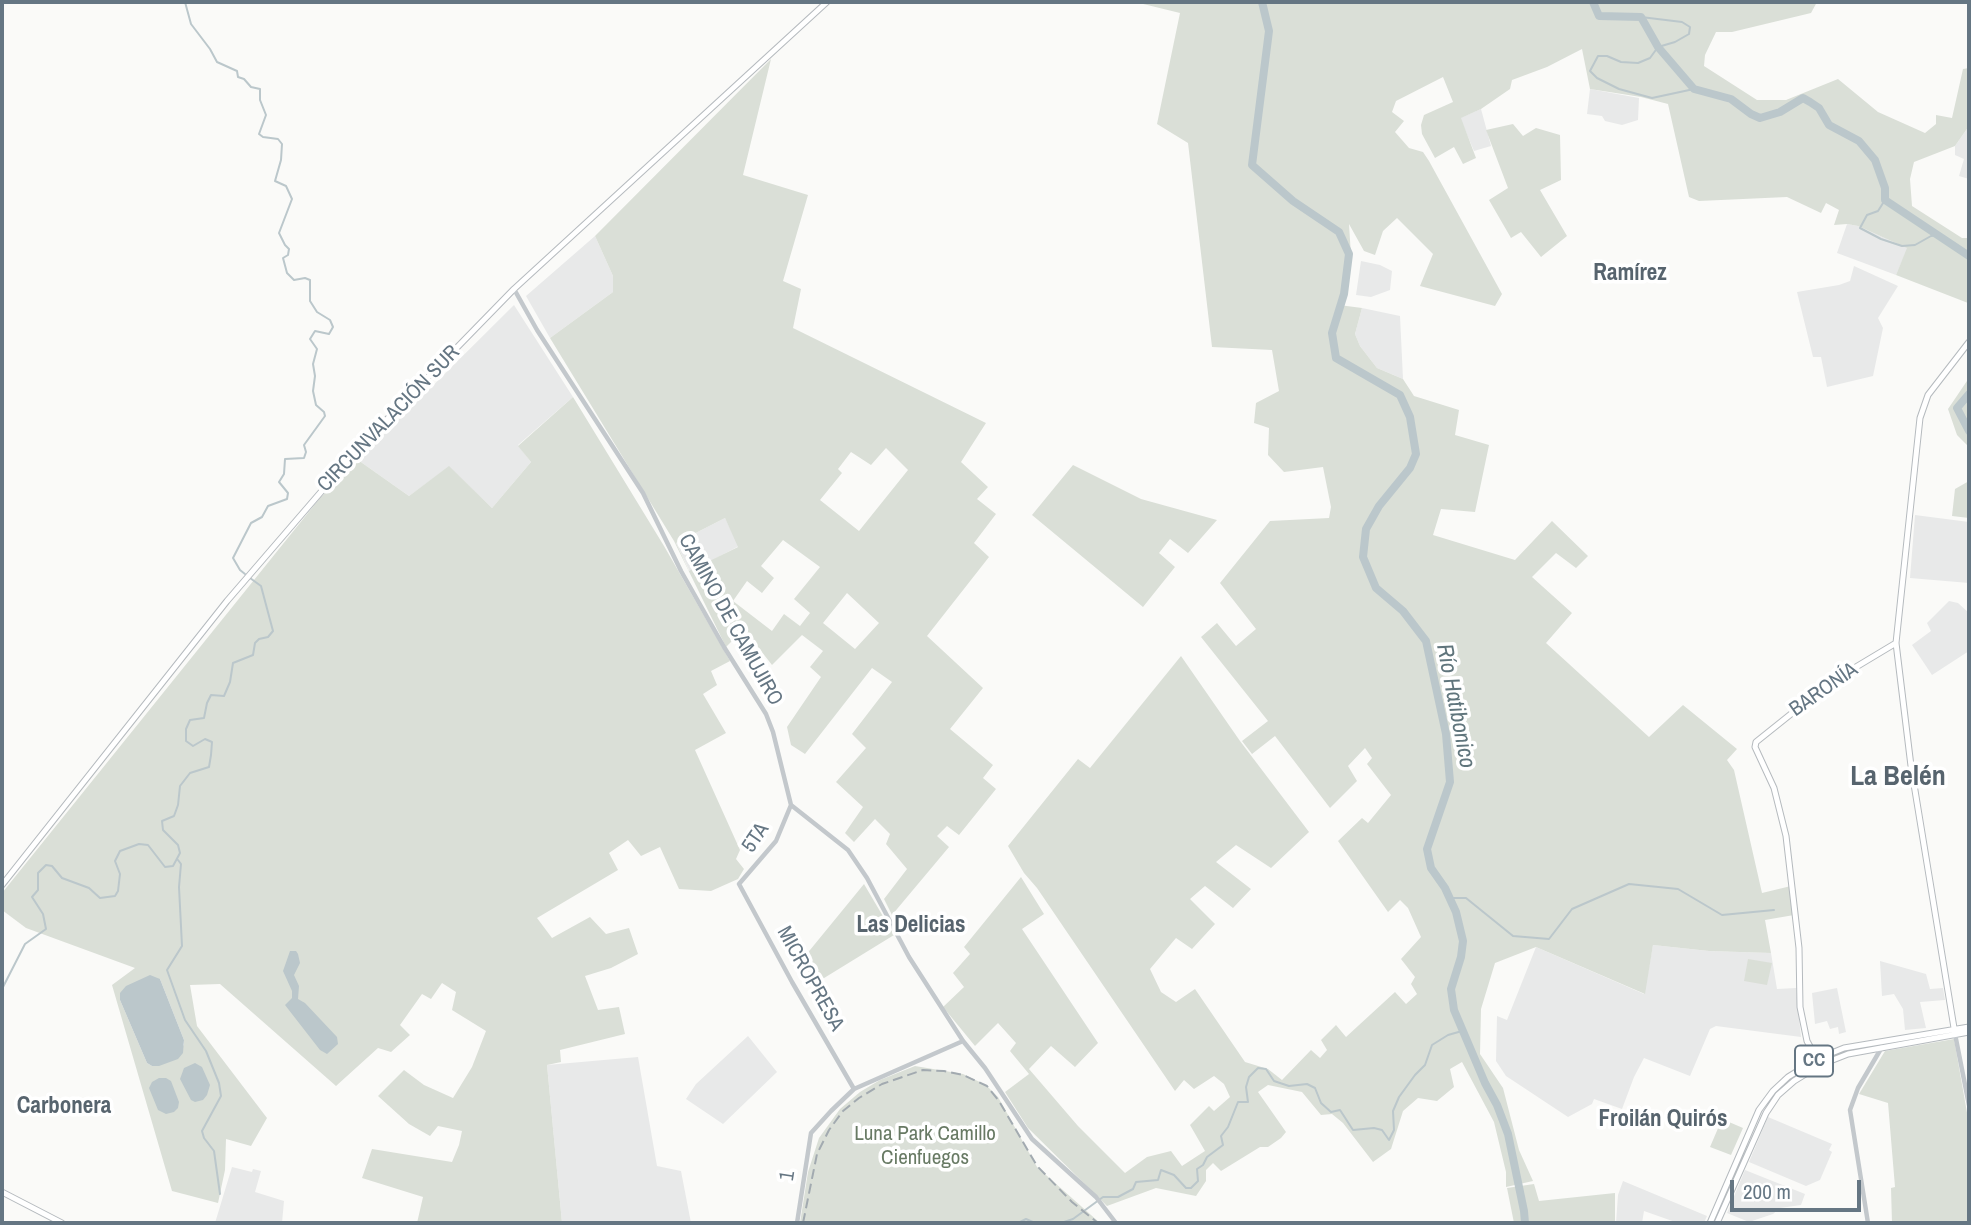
<!DOCTYPE html>
<meta charset="utf-8">
<style>
body{margin:0}
#map{position:relative;width:1971px;height:1225px;overflow:hidden;background:#fafaf8;font-family:"Archivo Narrow",sans-serif}
canvas{display:block}
.frame{position:absolute;inset:0;border:4px solid #657683;pointer-events:none}
.scale{position:absolute;left:1730px;top:1180px;width:131px;height:32px;box-sizing:border-box;border:4px solid #657683;border-top:0;padding-left:9px;font-size:21px;line-height:24px;white-space:nowrap;color:#657683;-webkit-text-stroke:5px #fff;paint-order:stroke}
</style>
<div id="map">
<canvas width="1971" height="1225"></canvas>
<div class="frame"></div>
<div class="scale">200 m</div>
</div>
<script>
const ctx = document.querySelector('canvas').getContext('2d');
ctx.lineJoin = 'round';
function paint(path, color) {
  ctx.fillStyle = color;
  ctx.fill(path, 'evenodd');
}
function toPath(rows) {
  const path = new Path2D();
  for (const r of rows) {
    path.moveTo(r[0], r[1]);
    for (let i = 2; i < r.length; i += 2) path.lineTo(r[i], r[i + 1]);
  }
  return path;
}
function strokePath(path, color, width, dash) {
  ctx.strokeStyle = color;
  ctx.lineWidth = width;
  ctx.lineCap = dash ? 'butt' : 'round';
  ctx.setLineDash(dash || []);
  ctx.stroke(path);
}
function drawText(font, color, halo, rows, align = 'center') {
  ctx.font = font + ' "Archivo Narrow",sans-serif';
  ctx.lineWidth = 7;
  ctx.setLineDash([]);
  ctx.textBaseline = 'middle';
  ctx.strokeStyle = halo;
  ctx.fillStyle = color;
  for (const [text, x, y, turn = 0] of rows) {
    ctx.save();
    ctx.translate(x, y);
    ctx.rotate((+turn || 0) * Math.PI / 180);
    ctx.textAlign = isNaN(turn) ? turn : align;
    if (halo) ctx.strokeText(text, 0, 0);
    ctx.fillText(text, 0, 0);
    ctx.restore();
  }
}
const built = toPath([
 [1590,89,1639,98,1638,120,1622,125,1605,121,1602,116,1587,114],
 [1481,109,1491,146,1474,151,1460,118],
 [1969,126,1969,179,1959,176,1964,159,1955,155,1955,146],
 [1847,224,1858,226,1908,248,1896,275,1837,253],
 [595,236,613,276,613,292,550,338,526,296],
 [1361,261,1380,265,1392,271,1390,290,1371,297,1356,295],
 [1854,266,1898,286,1878,318,1883,328,1873,376,1827,387,1821,357,1813,357,1797,292,1839,285,1850,281],
 [514,305,573,397,518,445,531,462,492,508,449,467,409,496,358,460],
 [1362,308,1400,316,1403,379,1377,368,1360,346,1355,334],
 [1915,515,1969,522,1969,583,1910,578],
 [725,518,739,546,690,572,676,543],
 [1949,601,1958,603,1969,613,1969,651,1932,675,1912,645,1931,631,1927,623],
 [1653,945,1709,951,1771,953,1777,989,1796,988,1801,1037,1716,1026,1710,1029,1690,1076,1644,1058,1634,1077,1622,1109,1594,1099,1592,1104,1568,1117,1506,1076,1496,1061,1497,1016,1507,1020,1536,947,1644,994],
 [1880,961,1926,974,1930,989,1943,988,1945,1000,1920,1002,1926,1028,1905,1030,1903,1009,1894,994,1882,996],
 [1837,988,1846,1032,1839,1034,1838,1027,1830,1029,1827,1021,1815,1024,1812,993],
 [748,1036,777,1072,723,1124,686,1099,696,1084],
 [638,1057,657,1166,681,1171,691,1223,562,1223,547,1065],
 [1768,1117,1832,1144,1829,1150,1832,1152,1820,1180,1806,1186,1749,1162],
 [232,1167,252,1172,253,1169,261,1171,255,1192,284,1201,282,1223,215,1223],
 [1745,1170,1805,1194,1801,1205,1780,1208,1773,1214,1749,1222,1727,1213],
 [1623,1181,1707,1216,1704,1223,1678,1223,1644,1211,1642,1223,1616,1223,1618,1195]
]);
const green = toPath([
 [1135,2,1817,2,1811,13,1732,32,1716,32,1705,55,1704,66,1757,100,1786,100,1838,79,1878,112,1925,133,1936,124,1936,115,1952,118,1963,69,1969,68,1969,126,1955,146,1914,162,1910,179,1912,206,1962,238,1969,238,1968,303,1896,275,1907,248,1858,226,1847,224,1834,225,1839,210,1826,203,1821,213,1787,197,1699,201,1689,197,1668,104,1641,97,1590,89,1582,49,1547,67,1512,80,1510,89,1481,109,1461,118,1476,158,1463,164,1454,147,1435,158,1422,134,1421,125,1424,115,1453,102,1443,77,1396,101,1392,112,1404,121,1395,132,1409,148,1423,152,1429,161,1502,294,1495,306,1420,286,1433,254,1397,218,1383,231,1375,255,1364,251,1349,224,1351,256,1339,305,1362,308,1355,334,1360,346,1377,368,1403,379,1414,396,1459,410,1455,435,1489,445,1475,512,1441,509,1433,535,1515,560,1552,521,1588,556,1576,568,1556,553,1532,577,1572,613,1546,643,1649,737,1683,705,1737,749,1727,760,1734,770,1762,893,1791,886,1794,915,1765,920,1771,953,1709,951,1653,945,1645,994,1536,947,1495,963,1481,1009,1480,1054,1503,1088,1519,1150,1533,1181,1506,1187,1506,1172,1494,1122,1462,1062,1450,1069,1454,1087,1437,1101,1418,1098,1403,1111,1391,1149,1373,1162,1343,1123,1332,1114,1321,1115,1302,1092,1268,1085,1258,1092,1286,1132,1281,1138,1268,1147,1260,1147,1221,1171,1213,1163,1206,1170,1206,1181,1196,1196,1156,1188,1107,1206,1028,1128,1005,1092,1029,1074,1010,1051,1016,1043,998,1023,975,1046,943,1007,964,987,953,973,970,954,964,947,1021,877,1044,914,1022,929,1098,1043,1075,1067,1051,1046,1029,1069,1078,1126,1125,1173,1147,1157,1171,1151,1182,1166,1205,1151,1190,1125,1209,1106,1214,1111,1230,1097,1224,1084,1214,1076,1194,1089,1184,1080,1175,1091,1037,888,1024,873,1008,846,1078,759,1090,768,1181,656,1240,741,1309,832,1271,868,1236,845,1216,862,1251,889,1233,908,1205,886,1190,899,1215,924,1192,949,1176,938,1150,969,1161,992,1176,1002,1195,989,1245,1062,1268,1069,1282,1080,1311,1050,1320,1058,1327,1050,1321,1040,1336,1025,1346,1037,1395,992,1406,1004,1417,994,1411,984,1415,977,1401,959,1421,937,1408,908,1400,900,1388,912,1338,841,1362,818,1368,823,1391,795,1367,764,1372,758,1365,748,1348,766,1357,781,1330,808,1275,736,1252,754,1242,741,1268,721,1201,637,1217,623,1236,646,1256,629,1220,583,1270,521,1329,518,1331,507,1323,467,1284,472,1268,455,1269,428,1254,423,1256,403,1279,391,1272,350,1212,347,1188,143,1157,124,1180,13],
 [771,59,743,175,808,195,783,281,801,289,793,328,986,423,961,462,988,487,977,499,996,514,974,543,989,557,927,636,983,688,950,729,993,765,983,778,996,789,959,835,947,826,937,836,949,847,892,915,884,899,907,869,886,844,890,834,875,819,854,842,845,833,863,807,836,782,866,748,852,734,892,682,872,668,805,754,791,745,787,727,821,677,810,667,823,651,802,635,772,665,744,629,726,647,674,541,550,338,613,292,613,276,595,236],
 [886,448,908,470,859,531,820,500,842,473,838,469,851,452,871,465],
 [725,518,738,547,689,571,676,543],
 [783,540,820,567,794,599,810,613,800,626,784,614,772,631,733,601,747,581,762,593,774,578,761,566],
 [847,593,879,623,855,649,823,623],
 [1513,124,1523,136,1536,128,1560,135,1561,180,1540,190,1567,236,1541,257,1521,232,1511,238,1489,200,1508,188,1486,130],
 [1969,378,1969,447,1957,435,1948,409],
 [573,397,664,546,730,661,711,671,717,685,703,694,726,733,695,750,740,850,736,859,744,869,738,879,711,891,679,889,660,847,641,856,628,840,609,853,618,870,537,918,552,938,590,917,606,934,629,928,638,954,611,968,585,976,598,1010,619,1007,625,1034,560,1050,561,1062,547,1065,562,1223,417,1223,423,1197,362,1178,372,1149,452,1162,459,1145,462,1131,438,1126,430,1136,409,1124,378,1096,404,1070,424,1085,453,1098,472,1067,486,1031,452,1010,456,992,442,983,431,999,422,994,400,1025,410,1035,391,1052,378,1048,336,1086,220,984,190,985,197,1026,267,1118,251,1146,226,1139,225,1170,218,1203,172,1191,112,985,135,968,26,928,2,910,2,893,320,498,358,460,409,496,449,466,492,508,531,462,518,446],
 [160,979,184,1040,184,1045,152,1066,147,1063,120,1000],
 [1073,465,1141,499,1217,520,1188,553,1170,539,1159,553,1175,567,1143,607,1032,515],
 [1969,481,1969,518,1952,516,1955,489],
 [864,884,894,935,816,983,801,961],
 [1748,959,1772,963,1767,985,1744,981],
 [1954,1039,1969,1124,1969,1223,1892,1223,1891,1188,1895,1187,1888,1103,1859,1094,1885,1051],
 [915,1066,963,1074,986,1085,998,1097,1037,1167,1100,1223,800,1223,808,1172,819,1138,840,1109,860,1092,880,1080],
 [1722,1119,1743,1128,1731,1155,1710,1147],
 [1534,1184,1539,1201,1615,1193,1615,1223,1514,1223,1507,1188]
]);
const water = toPath([
 [290,951,296,951,298,954,300,963,294,975,299,986,298,999,305,1003,337,1037,338,1044,327,1054,320,1050,285,1005,292,998,292,991,283,971],
 [150,975,160,979,184,1040,183,1053,178,1059,159,1066,152,1066,147,1063,120,1000,120,993,126,986],
 [195,1063,202,1067,210,1085,207,1095,203,1100,195,1102,191,1100,180,1079,184,1068],
 [159,1078,166,1078,171,1081,179,1102,178,1108,174,1112,166,1114,158,1110,149,1088,152,1082]
]);
const stream = toPath([
 [185,2,191,24,210,49,217,62,237,71,238,77,244,79,251,87,260,89,260,100,266,115,259,134,263,137,278,139,282,144,281,160,275,181,286,186,292,199,279,233,285,245,289,249,288,255,283,258,287,273,294,280,305,278,310,280,310,301,317,312,330,320,333,327,329,334,315,331,310,339,317,349,313,364,315,376,313,391,316,405,324,412,325,416,304,445,306,452,304,458,285,459,284,474,279,482,288,493,287,499,268,506,262,517,251,523,233,558,240,570,245,574],
 [1641,17,1682,22,1690,27,1689,34,1675,42,1658,47,1650,58,1638,63,1621,62,1607,56,1598,56,1590,71,1597,78,1619,89,1652,98,1694,89],
 [1885,200,1878,211,1867,215,1860,228,1881,239,1902,246,1915,245,1931,236,1938,235],
 [178,860,181,864,179,887,182,946,167,970,185,1020,206,1051,219,1083,221,1096,202,1131,204,1138,214,1151,220,1194],
 [1449,898,1466,898,1513,936,1549,939,1572,909,1629,884,1678,889,1722,915,1774,910],
 [2,989,25,944,46,929,43,914,32,897,38,890,38,873,46,865,52,866,62,878,89,888,100,898,115,896,118,891,120,874,115,861,120,851,139,844,148,845,165,867,173,866,180,853,178,845,163,830,162,821,174,816,178,805,180,786,190,773,209,767,211,755,212,742,205,739,193,746,186,741,186,729,190,720,204,718,207,703,211,695,224,696,230,682,233,663,253,655,255,643,259,639,268,637,273,631,261,586,250,578],
 [1018,1223,1026,1219,1035,1223],
 [1061,1223,1073,1219,1103,1197,1118,1197,1133,1189,1136,1182,1158,1180,1161,1170,1174,1175,1186,1188,1191,1188,1198,1181,1197,1169,1203,1165,1207,1157,1223,1145,1221,1136,1228,1127,1238,1102,1248,1102,1246,1087,1249,1077,1258,1068,1266,1069,1274,1081,1289,1086,1307,1084,1315,1088,1321,1103,1331,1112,1340,1110,1353,1130,1374,1128,1382,1130,1389,1140,1394,1130,1393,1111,1399,1097,1415,1075,1425,1065,1432,1045,1448,1035,1462,1031]
]);
const river = toPath([
 [1262,2,1269,31,1252,165,1293,201,1339,232,1349,254,1344,294,1332,333,1336,358,1400,395,1410,417,1416,454,1410,468,1379,506,1366,529,1363,557,1376,588,1403,611,1426,641,1446,734,1450,782,1427,849,1431,868,1445,888,1456,912,1463,941,1461,957,1451,989,1454,1010,1485,1083,1497,1105,1508,1134,1524,1211,1525,1223],
 [1593,2,1599,16,1641,17,1658,47,1694,89,1731,99,1751,114,1760,118,1780,112,1803,98,1810,102,1819,108,1829,125,1859,141,1875,160,1885,188,1885,200,1969,256],
 [1969,394,1957,408,1969,431]
]);
const minor = toPath([
 [514,289,537,330,643,493,681,571,724,647,766,714,773,732,791,805,848,850,867,878,909,957,963,1041,985,1068,1032,1139,1096,1197,1116,1223],
 [791,805,776,841,739,884,792,982,854,1089],
 [1955,1034,1969,1105],
 [797,1223,811,1133,831,1111,854,1089,963,1041],
 [1868,1223,1850,1110,1858,1088,1882,1047]
]);
const major = toPath([
 [2,885,227,601,358,449,514,289,827,2],
 [1955,1034,1911,766,1896,643,1920,418,1928,395,1969,342],
 [1820,1065,1807,1041,1800,1007,1799,948,1786,836,1774,788,1755,747,1756,742,1831,682,1896,643],
 [2,1192,62,1223],
 [1710,1223,1759,1110,1773,1091,1788,1077,1817,1059,1844,1048,1969,1027],
 [1717,1223,1766,1113,1778,1095,1794,1081,1820,1065,1848,1054,1969,1032]
]);
const rail = toPath([
 [803,1223,817,1154,829,1130,843,1111,859,1098,882,1084,923,1070,944,1071,963,1075,987,1086,999,1101,1037,1166,1072,1202,1098,1223]
]);
const shields = [
 [1814,1061,38]
];
const shieldNames = [
 ["CC",1814,1061]
];
const streetNames = [
 ["CIRCUNVALACIÓN SUR",389,419,-46],
 ["CAMINO DE CAMUJIRO",730,620,61],
 ["BARONÍA",1824,690,-35],
 ["5TA",756,838,-56],
 ["MICROPRESA",810,979,61],
 ["1",788,1176,-81]
];
const parkNames = [
 ["Luna Park Camillo",925,1134],
 ["Cienfuegos",925,1158]
];
const neighbourhoodNames = [
 ["Ramírez",1630,274],
 ["Las Delicias",911,926],
 ["Carbonera",64,1107],
 ["Froilán Quirós",1663,1120]
];
const waterNames = [
 ["Río Hatibonico",1455,706,79]
];
const districtNames = [
 ["La Belén",1898,777]
];
paint(built, '#e8e9e9');
paint(green, '#dadfd7');
paint(water, '#bbc7cb');
strokePath(stream, '#bbc7cb', 2);
strokePath(river, '#bbc7cb', 8);
strokePath(major, '#b5babe', 7);
strokePath(minor, '#c3c8cc', 4.5);
strokePath(major, '#fff', 5);
strokePath(rail, '#a2aab0', 2, [10, 5]);
for (const [x, y, w] of shields) {
  const box = new Path2D();
  box.roundRect(x - w / 2, y - 15.5, w, 31, 5);
  ctx.fillStyle = '#fff';
  ctx.fill(box);
  strokePath(box, '#657683', 2);
}
drawText('bold 19px', '#657683', null, shieldNames);
drawText('21px', '#657683', '#fff', streetNames);
drawText('21px', '#687a64', '#fff', parkNames);
drawText('bold 23px', '#57646e', '#fff', neighbourhoodNames);
drawText('italic 23px', '#60757c', '#fff', waterNames);
drawText('bold 28px', '#57646e', '#fff', districtNames);
</script>
